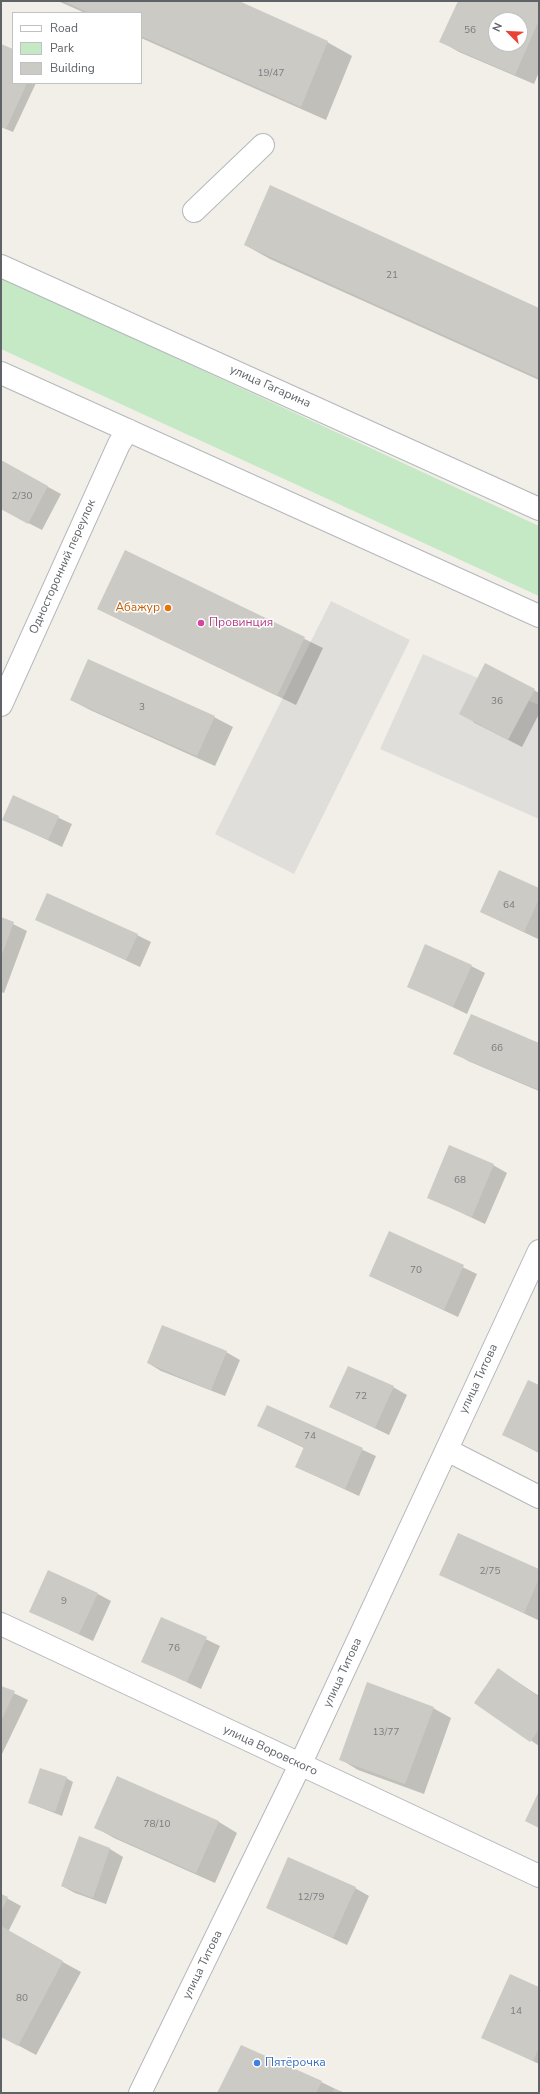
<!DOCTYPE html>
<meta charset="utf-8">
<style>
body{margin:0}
#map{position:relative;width:540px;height:2094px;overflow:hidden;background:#f1efe8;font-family:"Nunito Sans",sans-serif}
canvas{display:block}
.frame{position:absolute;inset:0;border:2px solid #5f6368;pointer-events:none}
.legend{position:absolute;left:12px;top:12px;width:130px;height:72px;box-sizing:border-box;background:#fff;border:1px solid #bfc1c3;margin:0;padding:5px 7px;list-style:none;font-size:12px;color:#5f6368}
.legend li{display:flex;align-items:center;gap:8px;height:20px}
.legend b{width:20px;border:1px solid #bfc1c3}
.north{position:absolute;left:488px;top:12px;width:40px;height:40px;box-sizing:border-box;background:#fff;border:1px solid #bfc1c3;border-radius:50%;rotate:294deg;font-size:11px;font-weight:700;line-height:16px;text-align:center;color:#5f6368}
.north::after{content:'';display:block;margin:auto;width:14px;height:18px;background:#ea4335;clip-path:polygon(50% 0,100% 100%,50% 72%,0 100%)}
</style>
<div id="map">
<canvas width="540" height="2094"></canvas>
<div class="frame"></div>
<ul class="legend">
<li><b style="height:5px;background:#fff"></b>Road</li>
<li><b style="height:11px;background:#c5e8c5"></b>Park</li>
<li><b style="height:11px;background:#cccac5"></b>Building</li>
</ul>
<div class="north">N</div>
</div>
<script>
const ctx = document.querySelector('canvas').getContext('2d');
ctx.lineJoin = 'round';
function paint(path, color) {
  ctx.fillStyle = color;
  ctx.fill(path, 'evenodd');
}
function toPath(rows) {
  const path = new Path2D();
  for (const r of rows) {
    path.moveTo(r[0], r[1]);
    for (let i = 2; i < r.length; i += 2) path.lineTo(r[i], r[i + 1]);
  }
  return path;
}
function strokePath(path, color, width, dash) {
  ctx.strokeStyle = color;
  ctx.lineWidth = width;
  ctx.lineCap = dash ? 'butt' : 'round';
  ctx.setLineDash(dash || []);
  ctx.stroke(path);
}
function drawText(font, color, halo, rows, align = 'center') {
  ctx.font = font + ' "Nunito Sans",sans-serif';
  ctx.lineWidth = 3;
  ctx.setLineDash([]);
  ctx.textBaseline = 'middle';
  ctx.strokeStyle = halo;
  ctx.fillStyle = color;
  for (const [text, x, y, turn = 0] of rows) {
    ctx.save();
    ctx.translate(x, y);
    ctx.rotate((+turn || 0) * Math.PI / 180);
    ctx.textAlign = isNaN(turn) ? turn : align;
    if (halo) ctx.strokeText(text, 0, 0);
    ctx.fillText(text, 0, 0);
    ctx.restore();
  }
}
const industrial = toPath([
 [331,601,410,640,294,874,215,834],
 [423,654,539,705,539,819,380,749]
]);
const green = toPath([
 [1,277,539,526,539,596,1,349]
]);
const shadow = toPath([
 [58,1,236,1,327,42,352,56,326,120,141,38,141,13,85,13],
 [459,1,539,1,539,72,534,84,459,52,440,41],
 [496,20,520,20,520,44,496,44],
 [1,45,13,50,13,83,36,83,13,132,1,127],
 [245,245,539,309,539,380,270,259],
 [1,461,61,494,42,530,1,509],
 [125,551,323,648,296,705,98,609],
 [534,690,539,693,539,714,522,747,473,722],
 [71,700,214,717,233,727,215,766,90,710],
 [14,797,72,824,62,847,3,819],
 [539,889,538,939,481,912],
 [1,918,27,931,4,993,1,992],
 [37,919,137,935,151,942,140,967],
 [471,966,485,973,467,1014,408,986],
 [539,1045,539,1091,468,1061,455,1053],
 [493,1165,507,1173,485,1224,428,1197],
 [389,1232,477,1274,458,1317,370,1276],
 [226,1352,240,1360,225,1396,161,1371,148,1363],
 [539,1386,539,1453,504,1435],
 [393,1387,407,1395,389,1435,330,1407],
 [267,1406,376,1456,359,1496,296,1467,304,1448,258,1426],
 [539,1570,538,1620,440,1574],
 [98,1594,111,1601,93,1641,31,1612],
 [162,1618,220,1646,201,1689,142,1661],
 [498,1669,539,1696,539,1746,475,1702],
 [1,1687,28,1700,1,1756],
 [433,1708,451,1718,424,1794,358,1770,340,1759],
 [118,1777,219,1822,237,1833,215,1883,114,1838,95,1827],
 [66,1778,73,1782,62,1816,29,1803],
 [79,1838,110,1849,123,1857,106,1904,75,1893,62,1886],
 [355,1888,369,1896,347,1945,267,1908],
 [1,1895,21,1906,8,1932,81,1972,36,2055,1,2036],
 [539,1988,539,2064,482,2037],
 [321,2082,344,2093,218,2093]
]);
const building = toPath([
 [63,1,239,1,328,41,301,107,141,36,141,13,90,13],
 [458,1,539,1,539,20,515,75,439,42],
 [496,20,520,20,520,44,496,44],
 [1,44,13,49,13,83,27,83,6,129,1,127],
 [270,185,539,308,539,378,244,245],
 [1,460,48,486,28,524,1,509],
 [125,550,305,637,277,696,97,609],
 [88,659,215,716,197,756,70,700],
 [485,663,535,689,508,740,459,714],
 [13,795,59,816,48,840,2,820],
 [499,870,539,888,539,899,524,932,480,912],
 [47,893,138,934,126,960,35,920],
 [1,917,14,922,1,957],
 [425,944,472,965,453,1007,407,987],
 [471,1014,539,1043,539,1090,453,1054],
 [449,1145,494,1164,472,1217,427,1198],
 [389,1231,464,1265,444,1310,369,1276],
 [162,1325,227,1351,211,1390,147,1363],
 [348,1366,394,1386,375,1428,329,1407],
 [528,1380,539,1385,539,1452,502,1435],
 [267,1405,363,1448,345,1489,295,1467,304,1447,257,1426],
 [458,1533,539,1569,539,1579,524,1613,439,1575],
 [48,1570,98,1593,79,1634,29,1612],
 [161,1617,207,1637,187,1682,141,1662],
 [498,1668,539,1697,539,1729,530,1742,474,1703],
 [367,1682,434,1707,405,1784,339,1760],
 [1,1686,15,1691,1,1721],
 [40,1768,67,1777,55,1812,28,1803],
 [117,1776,219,1821,196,1873,94,1828],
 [539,1791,539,1828,525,1821],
 [79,1836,110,1848,93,1898,61,1886],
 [288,1857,356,1887,333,1938,266,1908],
 [1,1894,8,1897,1,1912],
 [1,1926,63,1961,18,2046,1,2037],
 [510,1974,539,1987,539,2048,533,2061,481,2038],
 [241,2045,322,2081,316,2093,217,2093],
 [334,2089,346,2093,333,2093]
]);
const minor = toPath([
 [194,211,263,145],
 [1,266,539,509],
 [1,373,539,616],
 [1,705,119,444,128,430],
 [447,1450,539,1497],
 [1,1624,539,1876],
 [140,2093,300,1765,539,1251]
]);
const markers = [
 [168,608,4,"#e8710a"],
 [201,623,4,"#d1479c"],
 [257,2063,4,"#3f7fe0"]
];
const numberNames = [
 ["56",470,31],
 ["19/47",271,74],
 ["21",392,276],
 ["2/30",22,497],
 ["36",497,702],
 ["3",142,708],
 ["64",509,906],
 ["66",497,1049],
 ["68",460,1181],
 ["70",416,1271],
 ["72",361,1397],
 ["74",310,1437],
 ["2/75",490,1572],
 ["9",64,1602],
 ["76",174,1649],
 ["13/77",386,1733],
 ["78/10",157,1825],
 ["12/79",311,1898],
 ["80",22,1999],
 ["14",516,2012]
];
const streetNames = [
 ["улица Гагарина",270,387,24],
 ["Односторонний переулок",63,567,-66],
 ["улица Титова",479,1379,-65],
 ["улица Титова",343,1673,-65],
 ["улица Воровского",270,1751,25],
 ["улица Титова",203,1965,-64]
];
const foodNames = [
 ["Абажур",160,608]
];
const hotelNames = [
 ["Провинция",209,623]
];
const shopNames = [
 ["Пятёрочка",265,2063]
];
paint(industrial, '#e0deda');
paint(green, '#c5e8c5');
paint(shadow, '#0003');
paint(building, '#cccac5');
strokePath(minor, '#b5b8bc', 24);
strokePath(minor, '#fff', 22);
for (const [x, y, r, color] of markers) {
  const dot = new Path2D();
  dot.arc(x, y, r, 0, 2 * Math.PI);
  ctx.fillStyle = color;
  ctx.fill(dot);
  strokePath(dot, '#fff', 1.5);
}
drawText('10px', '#7a7d7f', null, numberNames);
drawText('12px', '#5f6368', '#fff', streetNames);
drawText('12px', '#c56008', '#fff', foodNames, 'right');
drawText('12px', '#b23c85', '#fff', hotelNames, 'left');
drawText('12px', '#366cbe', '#fff', shopNames, 'left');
</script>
